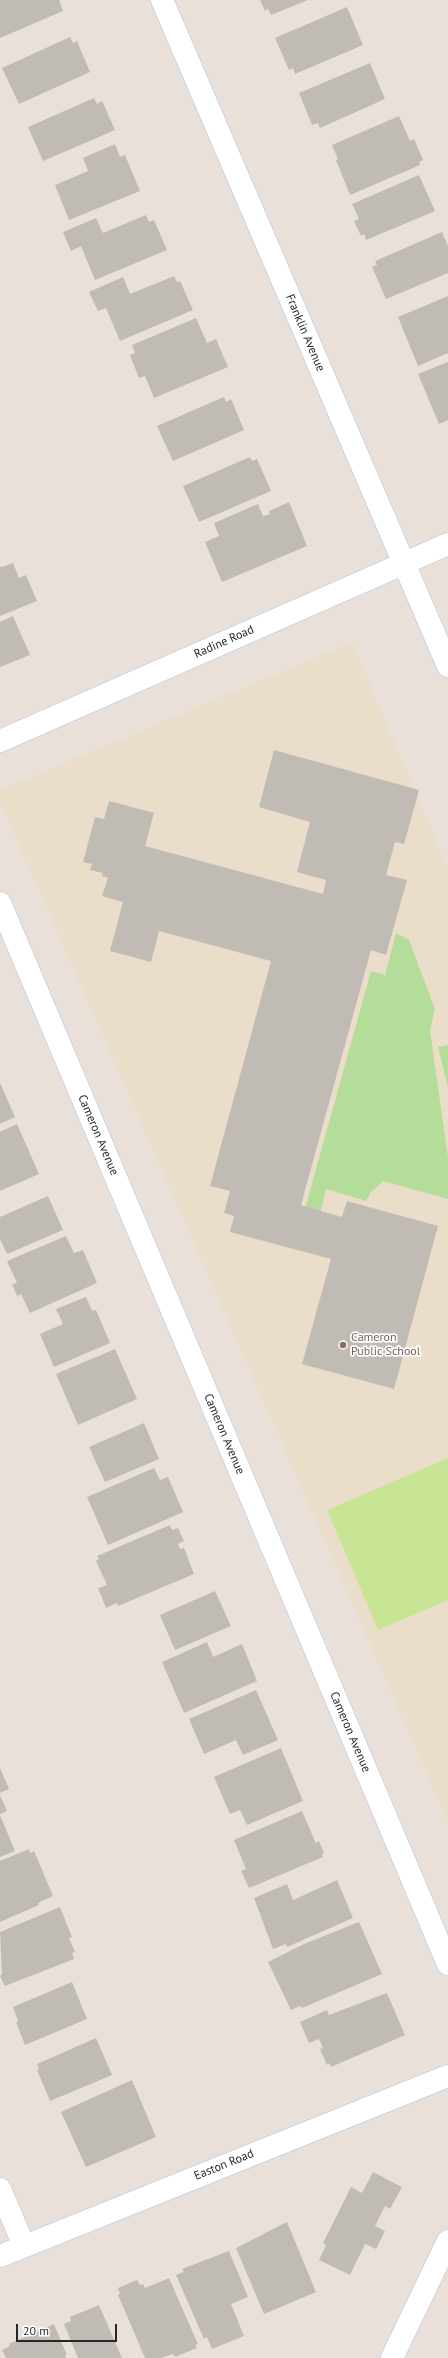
<!DOCTYPE html>
<style>
body{margin:0}
#map{position:relative;width:448px;height:2358px;overflow:hidden;background:#e9e1d9;font-family:"PT Sans",sans-serif}
canvas{display:block}
.scale{position:absolute;left:16px;top:2324px;width:101px;height:18px;box-sizing:border-box;border:2px solid #272727;border-top:0;padding-left:5px;font-size:12px;line-height:14px;white-space:nowrap;color:#272727;-webkit-text-stroke:3px #fff;paint-order:stroke}
</style>
<div id="map">
<canvas width="448" height="2358"></canvas>
<div class="scale">20 m</div>
</div>
<script>
const ctx = document.querySelector('canvas').getContext('2d');
ctx.lineJoin = 'round';
function paint(path, color) {
  ctx.fillStyle = color;
  ctx.fill(path, 'evenodd');
}
function toPath(rows) {
  const path = new Path2D();
  for (const r of rows) {
    path.moveTo(r[0], r[1]);
    for (let i = 2; i < r.length; i += 2) path.lineTo(r[i], r[i + 1]);
  }
  return path;
}
function strokePath(path, color, width, dash) {
  ctx.strokeStyle = color;
  ctx.lineWidth = width;
  ctx.lineCap = dash ? 'butt' : 'round';
  ctx.setLineDash(dash || []);
  ctx.stroke(path);
}
function drawText(font, color, halo, rows, align = 'center') {
  ctx.font = font + ' "PT Sans",sans-serif';
  ctx.lineWidth = 3.5;
  ctx.setLineDash([]);
  ctx.textBaseline = 'middle';
  ctx.strokeStyle = halo;
  ctx.fillStyle = color;
  for (const [text, x, y, turn = 0] of rows) {
    ctx.save();
    ctx.translate(x, y);
    ctx.rotate((+turn || 0) * Math.PI / 180);
    ctx.textAlign = isNaN(turn) ? turn : align;
    if (halo) ctx.strokeText(text, 0, 0);
    ctx.fillText(text, 0, 0);
    ctx.restore();
  }
}
const education = toPath([
 [352,642,448,868,448,1822,0,802,0,790]
]);
const green = toPath([
 [396,933,409,940,435,1009,430,1030,448,1158,448,1199,383,1181,371,1192,366,1201,326,1189,320,1214,305,1209,371,971,385,975],
 [448,1045,448,1088,438,1047]
]);
const pitch = toPath([
 [448,1458,448,1600,378,1630,327,1510]
]);
const building = toPath([
 [0,0,59,0,63,11,0,38],
 [260,0,308,0,271,15,268,9,265,11],
 [347,7,363,45,295,74,293,68,289,70,275,38],
 [70,37,73,43,77,41,90,72,19,104,2,68],
 [370,63,385,99,320,128,318,123,312,125,299,93],
 [94,98,97,104,102,101,115,130,43,161,28,127],
 [399,116,410,141,414,139,423,160,419,162,420,165,350,195,336,160,338,159,332,145],
 [115,144,120,157,125,155,140,191,69,220,55,185,88,171,83,158],
 [419,175,435,211,366,240,364,234,361,236,354,221,359,219,352,204],
 [146,215,149,222,154,220,167,250,95,280,81,246,71,251,63,232,96,218,103,233],
 [442,232,448,246,448,273,386,299,372,267,377,265,375,261],
 [174,276,177,282,180,281,193,310,120,341,106,308,98,311,89,292,123,277,130,294],
 [448,296,448,353,418,366,398,317],
 [196,318,207,343,216,339,228,367,154,398,145,376,139,378,130,355,135,353,132,345],
 [448,362,448,420,439,424,418,374],
 [224,397,226,402,231,399,244,430,173,461,157,426],
 [250,457,252,461,257,459,271,491,199,522,183,486],
 [289,502,307,546,222,582,205,542,219,536,214,523,258,504,263,516,270,514,269,511],
 [13,563,19,578,26,575,37,601,0,616,0,566,2,567],
 [13,616,30,655,0,667,0,622],
 [274,750,419,790,404,844,395,842,386,875,407,880,386,955,371,950,301,1205,342,1217,347,1201,438,1226,394,1389,302,1364,331,1259,230,1232,234,1216,224,1213,230,1191,210,1186,271,961,159,931,151,962,110,951,123,902,102,896,108,878,102,876,103,873,90,870,92,864,83,862,95,817,104,819,109,801,154,813,145,846,323,894,326,880,297,872,310,822,259,807],
 [0,1083,15,1117,0,1124],
 [17,1124,39,1174,0,1191,0,1132],
 [48,1196,63,1230,7,1254,0,1239,0,1217],
 [66,1236,74,1253,83,1250,97,1283,30,1313,21,1294,17,1296,12,1284,17,1283,7,1261],
 [86,1297,92,1311,96,1310,110,1343,54,1367,40,1334,63,1324,56,1309],
 [115,1349,137,1399,78,1425,56,1374],
 [144,1423,159,1459,105,1482,89,1447],
 [154,1468,160,1480,168,1477,183,1512,108,1545,87,1497],
 [170,1525,172,1530,178,1528,184,1541,178,1544,180,1549,184,1548,194,1574,118,1606,117,1603,106,1608,98,1588,107,1585,96,1561,99,1559,97,1556],
 [215,1591,231,1626,175,1650,160,1615],
 [207,1642,213,1657,242,1644,257,1681,184,1713,162,1662],
 [256,1690,278,1740,243,1755,236,1740,204,1754,189,1719],
 [281,1748,303,1801,247,1825,240,1810,230,1814,214,1777],
 [0,1768,9,1789,0,1793],
 [0,1795,7,1811,0,1814],
 [302,1811,314,1839,316,1843,319,1841,324,1853,322,1854,323,1857,249,1888,241,1871,246,1869,234,1840],
 [0,1815,15,1851,0,1857],
 [29,1849,30,1853,34,1851,53,1896,38,1903,39,1905,0,1922,0,1861],
 [337,1880,353,1918,287,1947,286,1944,273,1949,254,1898,287,1884,293,1900],
 [60,1907,72,1937,69,1938,75,1952,72,1953,74,1959,5,1986,0,1976,2,1974,0,1932],
 [359,1922,382,1974,302,2008,300,2006,291,2010,268,1962,304,1944],
 [72,1982,87,2019,25,2045,16,2022,18,2021,13,2007],
 [387,1993,405,2035,331,2067,330,2063,327,2065,320,2049,323,2048,319,2039,309,2043,300,2022,327,2010,329,2015],
 [96,2038,112,2075,50,2101,37,2070,39,2069,37,2064],
 [132,2080,156,2137,86,2167,61,2112],
 [373,2172,402,2187,390,2209,385,2206,375,2226,385,2231,376,2249,365,2244,350,2275,319,2260,326,2245,323,2243,351,2187,362,2193],
 [287,2222,316,2292,264,2314,236,2248],
 [229,2251,248,2297,231,2304,244,2336,212,2349,207,2337,204,2339,176,2275,184,2272,182,2269],
 [169,2278,198,2344,195,2345,197,2348,175,2357,173,2354,161,2358,145,2358,118,2295,120,2294,118,2288,137,2280,140,2285,143,2284,145,2288],
 [99,2305,122,2358,78,2358,64,2324,71,2321,70,2317],
 [54,2324,67,2355,65,2355,66,2358,6,2358,2,2350,10,2346,9,2344]
]);
const minor = toPath([
 [162,0,448,666],
 [0,741,448,544],
 [0,903,448,1964],
 [0,2189,24,2246],
 [0,2256,448,2076],
 [392,2358,448,2241]
]);
const markers = [
 [343,1345,4,"#8d6e63"]
];
const streetNames = [
 ["Franklin Avenue",305,333,67],
 ["Radine Road",224,642,-24],
 ["Cameron Avenue",98,1135,67],
 ["Cameron Avenue",224,1434,67],
 ["Cameron Avenue",350,1732,67],
 ["Easton Road",224,2165,-22]
];
const educationNames = [
 ["Cameron",351,1338],
 ["Public School",351,1352]
];
paint(education, '#eaddc9');
paint(green, '#b4dd99');
paint(pitch, '#c8e495');
paint(building, '#c1bbb6');
strokePath(minor, '#cfd3e0', 24);
strokePath(minor, '#fff', 22);
for (const [x, y, r, color] of markers) {
  const dot = new Path2D();
  dot.arc(x, y, r, 0, 2 * Math.PI);
  ctx.fillStyle = color;
  ctx.fill(dot);
  strokePath(dot, '#fff', 1.5);
}
drawText('12px', '#272727', '#fff', streetNames);
drawText('12px', '#785e54', '#fff', educationNames, 'left');
</script>
